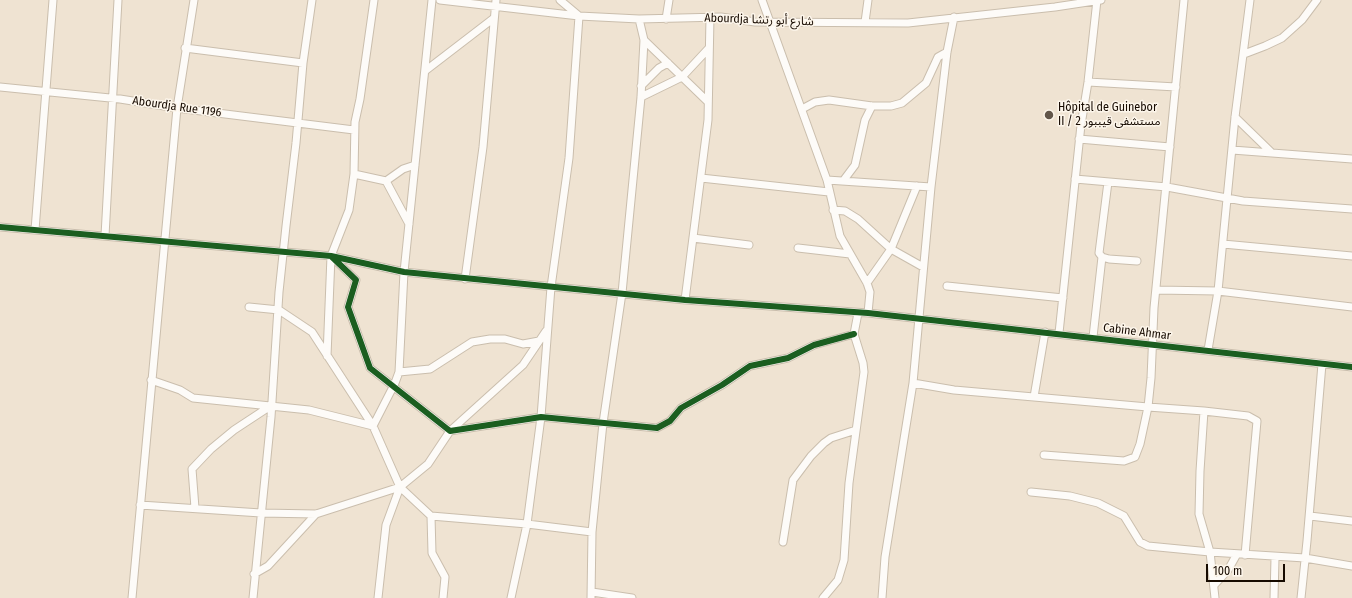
<!DOCTYPE html>
<meta charset="utf-8">
<style>
body{margin:0}
#map{position:relative;width:1352px;height:598px;overflow:hidden;background:#efe3d2;font-family:"Fira Sans Condensed",sans-serif}
canvas{display:block}
.scale{position:absolute;left:1206px;top:564px;width:79px;height:18px;box-sizing:border-box;border:2px solid #160a00;border-top:0;padding-left:5px;font-size:12px;line-height:14px;white-space:nowrap;color:#160a00;-webkit-text-stroke:3px #fdf6eb;paint-order:stroke}
</style>
<div id="map">
<canvas width="1352" height="598"></canvas>
<div class="scale">100 m</div>
</div>
<script>
const ctx = document.querySelector('canvas').getContext('2d');
ctx.lineJoin = 'round';
function toPath(rows) {
  const path = new Path2D();
  for (const r of rows) {
    path.moveTo(r[0], r[1]);
    for (let i = 2; i < r.length; i += 2) path.lineTo(r[i], r[i + 1]);
  }
  return path;
}
function strokePath(path, color, width, dash) {
  ctx.strokeStyle = color;
  ctx.lineWidth = width;
  ctx.lineCap = dash ? 'butt' : 'round';
  ctx.setLineDash(dash || []);
  ctx.stroke(path);
}
function drawText(font, color, halo, rows, align = 'center') {
  ctx.font = font + ' "Fira Sans Condensed","Noto Sans Arabic",sans-serif';
  ctx.lineWidth = 3;
  ctx.setLineDash([]);
  ctx.textBaseline = 'middle';
  ctx.strokeStyle = halo;
  ctx.fillStyle = color;
  for (const [text, x, y, turn = 0] of rows) {
    ctx.save();
    ctx.translate(x, y);
    ctx.rotate((+turn || 0) * Math.PI / 180);
    ctx.textAlign = isNaN(turn) ? turn : align;
    if (halo) ctx.strokeText(text, 0, 0);
    ctx.fillText(text, 0, 0);
    ctx.restore();
  }
}
const minor = toPath([
 [440,0,579,16,639,19,721,17,755,22,908,23,1055,7,1101,0],
 [762,0,827,180,840,236,867,283,870,292,868,313],
 [1184,0,1154,308,1151,378,1148,407,1204,411,1200,471,1199,514,1210,552,1215,598],
 [666,19,669,0],
 [865,22,868,0],
 [644,40,707,101],
 [185,48,303,63],
 [1244,54,1265,46,1282,38,1302,20,1317,0],
 [425,71,494,18],
 [1088,82,1176,87],
 [641,86,659,68,668,63],
 [0,87,120,99,177,108,354,130],
 [641,97,682,77,709,48],
 [802,109,815,102,829,100,872,106,891,106,902,103,926,83,938,57,947,52],
 [1235,117,1272,153,1352,159],
 [1079,139,1170,147],
 [1232,150,1272,153],
 [354,174,386,181,409,224],
 [701,178,829,192],
 [1075,179,1167,187,1243,201,1352,209],
 [827,180,931,187],
 [386,181,403,169,415,165],
 [843,181,855,165,865,120,872,106],
 [1108,182,1099,253,1102,257,1109,259,1137,261],
 [833,210,845,211,858,219,891,249,923,267],
 [0,227,331,256,356,280,348,307,370,368,450,431,541,417,657,428,670,421,681,408,722,385,750,366,788,358,814,345,854,334],
 [35,230,53,0],
 [105,236,118,0],
 [693,238,749,245],
 [1223,244,1352,256],
 [798,248,850,254],
 [331,256,404,272,685,300,868,313,1352,367],
 [465,279,483,147,496,0],
 [867,283,891,249,917,186],
 [947,286,1063,298],
 [1156,290,1218,291,1352,307],
 [685,300,708,120,710,17],
 [249,307,279,310,312,332,373,426,400,487,431,516,527,524,592,532],
 [1059,333,1081,125,1088,82,1097,0],
 [1093,337,1102,257],
 [1208,350,1218,291,1235,117,1250,0],
 [327,356,331,256,349,210,354,174,355,122,360,99,374,0],
 [399,372,430,369,472,342,490,339,505,339,523,344,539,341],
 [151,380,180,390,193,398,309,410,373,426,395,383,399,372,404,272,432,0],
 [913,383,954,390,1148,407,1140,444,1135,457,1124,461,1044,455],
 [1034,397,1045,332],
 [1204,411,1248,416,1257,421,1245,555],
 [1031,492,1070,496,1098,503,1124,516,1140,542,1148,546,1210,552,1305,558,1352,566],
 [140,505,261,513,316,514,400,487,428,464,450,431,523,365,546,331],
 [195,508,192,469,211,449,234,430,272,405],
 [431,516,432,553,445,577,443,598],
 [1310,516,1352,521],
 [783,542,793,480,811,456,824,443,831,438,856,430],
 [254,574,268,566,316,514],
 [1215,584,1228,570,1237,554],
 [592,592,632,598],
 [132,598,177,108,194,0],
 [253,598,271,417,279,292,286,226,296,143,303,63,312,0],
 [378,598,386,525,400,487],
 [511,598,527,524,541,417,551,287,569,158,579,16,560,0],
 [591,598,592,532,603,423,622,293,641,97,644,40,639,19],
 [823,598,838,580,844,560,849,483,864,372,863,363,854,334,858,313],
 [882,598,885,557,913,383,931,187,947,52,954,17],
 [1274,598,1275,558],
 [1301,598,1307,541,1322,364]
]);
const cycleway = toPath([
 [0,227,331,256,356,280,348,307,370,368,450,431,541,417,657,428,670,421,681,408,722,385,750,366,788,358,814,345,854,334],
 [331,256,404,272,685,300,868,313,1352,367]
]);
const markers = [
 [1049,115,5,"#62564a"]
];
const streetNames = [
 ["Abourdja شارع أبو رتشا",759,20,2],
 ["Abourdja Rue 1196",177,107,8],
 ["Cabine Ahmar",1137,332,7]
];
const poiNames = [
 ["Hôpital de Guinebor",1058,108],
 ["II / مستشفى قيببور 2",1058,122]
];
strokePath(minor, '#cabead', 9);
strokePath(minor, '#fdfbf8', 7);
strokePath(cycleway, '#1b5e20', 6);
for (const [x, y, r, color] of markers) {
  const dot = new Path2D();
  dot.arc(x, y, r, 0, 2 * Math.PI);
  ctx.fillStyle = color;
  ctx.fill(dot);
  strokePath(dot, '#fdf6eb', 1.5);
}
drawText('12px', '#160a00', '#fdf6eb', streetNames);
drawText('12px', '#160a00', '#fdf6eb', poiNames, 'left');
</script>
